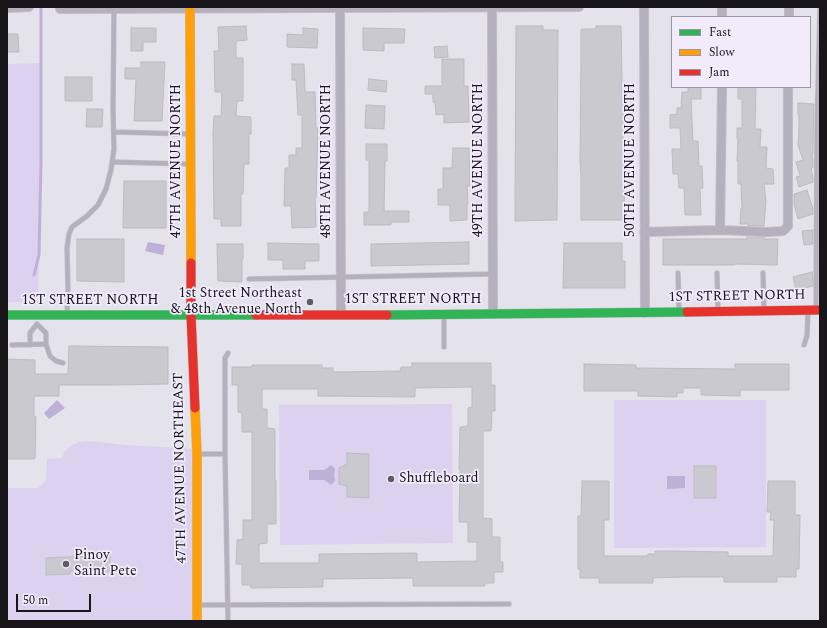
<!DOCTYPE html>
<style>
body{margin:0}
#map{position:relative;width:827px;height:628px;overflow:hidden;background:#e4e2ea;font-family:Spectral,serif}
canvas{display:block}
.frame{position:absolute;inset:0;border:8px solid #18161b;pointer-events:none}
.legend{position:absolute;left:671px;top:16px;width:140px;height:72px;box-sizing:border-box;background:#f1ebfb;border:1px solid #9a96a1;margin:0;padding:5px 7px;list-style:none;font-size:12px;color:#18161b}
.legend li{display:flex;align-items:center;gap:8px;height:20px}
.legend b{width:20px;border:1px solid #9a96a1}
.scale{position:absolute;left:16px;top:594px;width:75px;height:18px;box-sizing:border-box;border:2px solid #18161b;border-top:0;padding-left:5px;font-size:12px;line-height:14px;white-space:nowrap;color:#18161b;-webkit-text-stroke:3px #f1ebfb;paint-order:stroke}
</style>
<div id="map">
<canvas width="827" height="628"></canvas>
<div class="frame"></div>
<ul class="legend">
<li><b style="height:5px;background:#30b455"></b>Fast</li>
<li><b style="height:5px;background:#ff9f0a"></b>Slow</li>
<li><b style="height:5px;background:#e5322d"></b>Jam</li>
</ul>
<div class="scale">50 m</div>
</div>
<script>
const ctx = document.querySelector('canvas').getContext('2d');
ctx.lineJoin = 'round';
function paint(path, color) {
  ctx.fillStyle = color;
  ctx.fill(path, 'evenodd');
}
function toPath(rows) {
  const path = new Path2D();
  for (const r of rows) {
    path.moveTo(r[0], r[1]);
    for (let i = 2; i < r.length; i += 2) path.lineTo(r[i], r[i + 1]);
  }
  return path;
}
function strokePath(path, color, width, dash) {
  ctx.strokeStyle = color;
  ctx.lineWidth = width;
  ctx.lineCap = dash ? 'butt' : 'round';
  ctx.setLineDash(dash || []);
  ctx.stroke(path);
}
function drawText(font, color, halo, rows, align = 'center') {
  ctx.font = font + ' Spectral,serif';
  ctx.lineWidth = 3.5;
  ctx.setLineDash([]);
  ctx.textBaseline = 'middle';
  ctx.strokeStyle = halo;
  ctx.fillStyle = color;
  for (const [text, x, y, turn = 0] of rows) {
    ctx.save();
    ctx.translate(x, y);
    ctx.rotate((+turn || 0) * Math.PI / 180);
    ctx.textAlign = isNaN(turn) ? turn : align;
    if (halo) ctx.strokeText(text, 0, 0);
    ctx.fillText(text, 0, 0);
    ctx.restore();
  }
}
const green = toPath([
 [42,63,40,210,38,303,7,302,7,64],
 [614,400,766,400,766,547,614,548],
 [452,404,453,543,280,545,279,405],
 [89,441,127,445,197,449,197,621,7,621,7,488,38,488,46,480,47,459,62,458,65,451,71,446,79,442]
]);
const water = toPath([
 [148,242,165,245,163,255,145,251],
 [57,400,65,408,49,419,44,413],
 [331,465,335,469,334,475,335,481,331,485,324,480,309,480,309,470,324,470,327,468],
 [667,476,685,476,685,488,667,489]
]);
const stream = toPath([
 [34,275,39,255,41,160,41,7]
]);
const building = toPath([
 [246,26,247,40,236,41,236,58,243,58,243,101,237,101,236,116,251,117,251,134,249,134,249,164,244,164,243,194,241,194,241,226,221,226,221,219,214,219,213,133,214,116,221,116,222,92,215,92,214,51,219,51,218,27,246,26],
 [516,26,543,26,543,30,558,30,557,220,515,221,516,26],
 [596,26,621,26,622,78,622,93,623,93,623,158,625,158,624,220,581,220,581,177,580,161,581,63,581,29,596,29,596,26],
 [131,28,156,28,156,42,143,42,143,51,131,51,131,28],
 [303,28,318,29,317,48,287,47,287,34,303,35,303,28],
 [363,28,405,29,404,43,384,43,384,51,363,50,363,28],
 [7,34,18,34,19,52,7,52,7,34],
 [447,46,448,57,435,58,434,47,447,46],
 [442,59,464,59,464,86,468,86,469,122,444,123,444,114,436,115,435,102,433,102,433,94,425,94,425,86,442,86,442,59],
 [141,62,165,62,162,121,134,121,136,79,125,79,125,68,141,68,141,62],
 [292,64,304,64,305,92,315,92,316,128,318,128,316,198,315,198,316,227,292,228,291,206,284,206,285,168,289,168,289,155,296,155,296,148,302,148,302,115,298,115,296,80,292,80,292,64],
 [65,77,92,77,92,101,65,101,65,77],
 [369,79,387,81,386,92,368,90,369,79],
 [688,87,701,87,701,99,691,99,693,141,698,141,699,166,702,166,703,188,700,188,701,215,685,215,684,188,679,188,678,174,673,174,672,149,681,149,680,128,670,128,670,115,677,114,677,108,681,108,682,92,688,92,688,87],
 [738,87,756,87,755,129,761,129,760,147,767,147,766,168,773,169,774,184,764,184,766,201,764,226,748,226,748,224,740,224,741,208,742,209,741,184,738,184,738,161,737,161,738,139,737,139,737,128,742,128,742,99,738,99,738,87],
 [798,103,814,104,813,143,813,154,812,154,813,158,813,168,811,168,813,178,813,182,799,187,796,177,800,176,796,162,803,160,798,145,799,126,799,115,798,115,798,103],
 [366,105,385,106,384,129,365,128,366,105],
 [87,109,103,109,102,127,86,127,87,109],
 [366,144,387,144,387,161,385,161,384,211,409,211,409,222,391,222,391,225,364,225,364,212,369,212,369,160,366,160,366,144],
 [453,148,469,148,470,186,467,186,468,204,467,204,467,220,450,221,450,205,438,205,438,189,443,189,443,168,452,168,453,148],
 [124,181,166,181,166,228,123,228,124,181],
 [807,190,813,209,813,214,798,219,794,204,794,194,807,190],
 [813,230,813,244,804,245,802,231,813,230],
 [747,237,764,237,764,239,778,239,777,265,735,264,735,265,663,265,663,239,747,239,747,237],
 [77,239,124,239,124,282,77,281,77,239],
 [469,242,469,264,371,266,371,244,469,242],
 [268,243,319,244,319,261,305,261,305,269,283,269,283,260,268,260,268,243],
 [564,243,622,243,622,261,625,261,625,288,563,288,564,243],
 [217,244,243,244,243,259,242,259,242,282,218,281,217,244],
 [812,272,813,277,813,286,796,290,793,277,812,272],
 [69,346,168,347,168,384,112,385,59,385,59,396,34,396,34,416,36,417,35,459,7,459,7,359,35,360,35,374,68,374,69,346],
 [412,363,491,363,491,385,495,385,495,411,492,411,491,431,483,431,483,518,492,519,492,537,500,537,500,562,503,562,503,572,494,572,494,583,485,583,485,586,413,586,413,578,323,579,323,587,251,588,250,585,242,585,242,564,236,564,237,540,243,539,243,520,252,520,252,432,242,432,242,413,238,412,238,385,232,385,232,367,252,367,252,365,322,365,322,368,333,368,333,372,400,371,401,367,412,367,412,363],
 [472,387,472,407,468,408,468,426,460,427,459,469,460,469,459,522,468,522,468,542,477,542,477,561,417,562,417,553,319,554,319,563,259,563,259,544,267,543,267,524,276,524,276,480,275,480,275,429,267,428,267,409,262,409,262,389,318,389,318,396,415,397,415,388,472,387],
 [584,364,636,365,636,368,735,369,735,364,789,364,789,390,740,390,740,396,701,395,701,388,683,388,683,393,677,393,677,397,638,396,638,391,584,391,584,364],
 [347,453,369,454,369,498,347,497,347,486,339,484,339,468,347,464,347,453],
 [694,466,716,466,716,498,694,498,694,466],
 [582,481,609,481,609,520,604,520,604,556,648,556,648,554,655,554,655,551,675,551,728,552,728,556,773,556,774,520,770,520,771,512,767,512,768,481,795,481,795,515,800,515,799,569,796,569,796,577,777,577,777,582,724,582,724,577,684,577,653,578,653,583,599,583,599,578,580,578,580,569,578,569,578,516,581,516,582,481],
 [91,555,110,555,110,572,91,572,91,570,70,571,70,574,46,575,46,558,91,556,91,555]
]);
const lane = toPath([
 [114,132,188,134],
 [112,162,188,164],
 [678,273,679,312],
 [717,273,718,311],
 [763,273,764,311],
 [249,279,492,274],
 [816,308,817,125,820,7],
 [67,313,68,288,67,248,69,234,72,227,87,216,98,205,106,189,111,170,114,149,113,109,114,7],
 [444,316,444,347],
 [12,345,46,344],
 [30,345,30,333,37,324,46,333,46,344,50,356,56,361,63,363],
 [804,345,807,336,808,311],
 [199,454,225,454],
 [199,605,509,604],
 [228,621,225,454,225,358,228,353]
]);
const street = toPath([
 [340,7,341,315],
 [492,7,493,314],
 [644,7,645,313],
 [7,8,29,7],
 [60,9,579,7],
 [722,17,722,7],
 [789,17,789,7],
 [720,230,722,87],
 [644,232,720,230,767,232,783,231,788,226,788,87]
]);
const fast = toPath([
 [7,315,256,315],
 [387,315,687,312]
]);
const slow = toPath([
 [190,7,191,263],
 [195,408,197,454,197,621]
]);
const jam = toPath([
 [191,263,191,315,195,408],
 [687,312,820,310],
 [256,315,387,315]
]);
const markers = [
 [310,302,4,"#5f5d63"],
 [391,479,4,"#5f5d63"],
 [66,564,4,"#5f5d63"]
];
const streetNames = [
 ["49TH AVENUE NORTH",479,160,-90],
 ["50TH AVENUE NORTH",631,160,-90],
 ["47TH AVENUE NORTH",177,161,-90],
 ["48TH AVENUE NORTH",327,161,-90],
 ["1ST STREET NORTH",737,297,-1],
 ["1ST STREET NORTH",413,300],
 ["1ST STREET NORTH",90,301],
 ["47TH AVENUE NORTHEAST",181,468,-91]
];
const poiNames = [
 ["1st Street Northeast",302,294,"right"],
 ["& 48th Avenue North",302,310,"right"],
 ["Shuffleboard",399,479],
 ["Pinoy",74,556],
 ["Saint Pete",74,572]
];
paint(green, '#dcd2f0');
paint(water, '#beb0d6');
strokePath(stream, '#beb0d6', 3);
paint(building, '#cbc9d0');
strokePath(building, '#bdbbc2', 1);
strokePath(lane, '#c0bec4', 5.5);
strokePath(street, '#c0bec4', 10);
strokePath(fast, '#c0bec4', 10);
strokePath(slow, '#c0bec4', 10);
strokePath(jam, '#c0bec4', 10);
strokePath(lane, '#b5b0be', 4);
strokePath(street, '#b5b0be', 8);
strokePath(fast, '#30b455', 9);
strokePath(slow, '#ff9f0a', 9);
strokePath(jam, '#e5322d', 9);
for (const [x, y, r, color] of markers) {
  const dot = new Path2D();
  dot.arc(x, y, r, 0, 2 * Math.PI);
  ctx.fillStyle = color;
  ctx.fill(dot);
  strokePath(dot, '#f1ebfb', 1.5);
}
drawText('14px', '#18161b', '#f1ebfb', streetNames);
drawText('14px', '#18161b', '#f1ebfb', poiNames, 'left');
</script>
